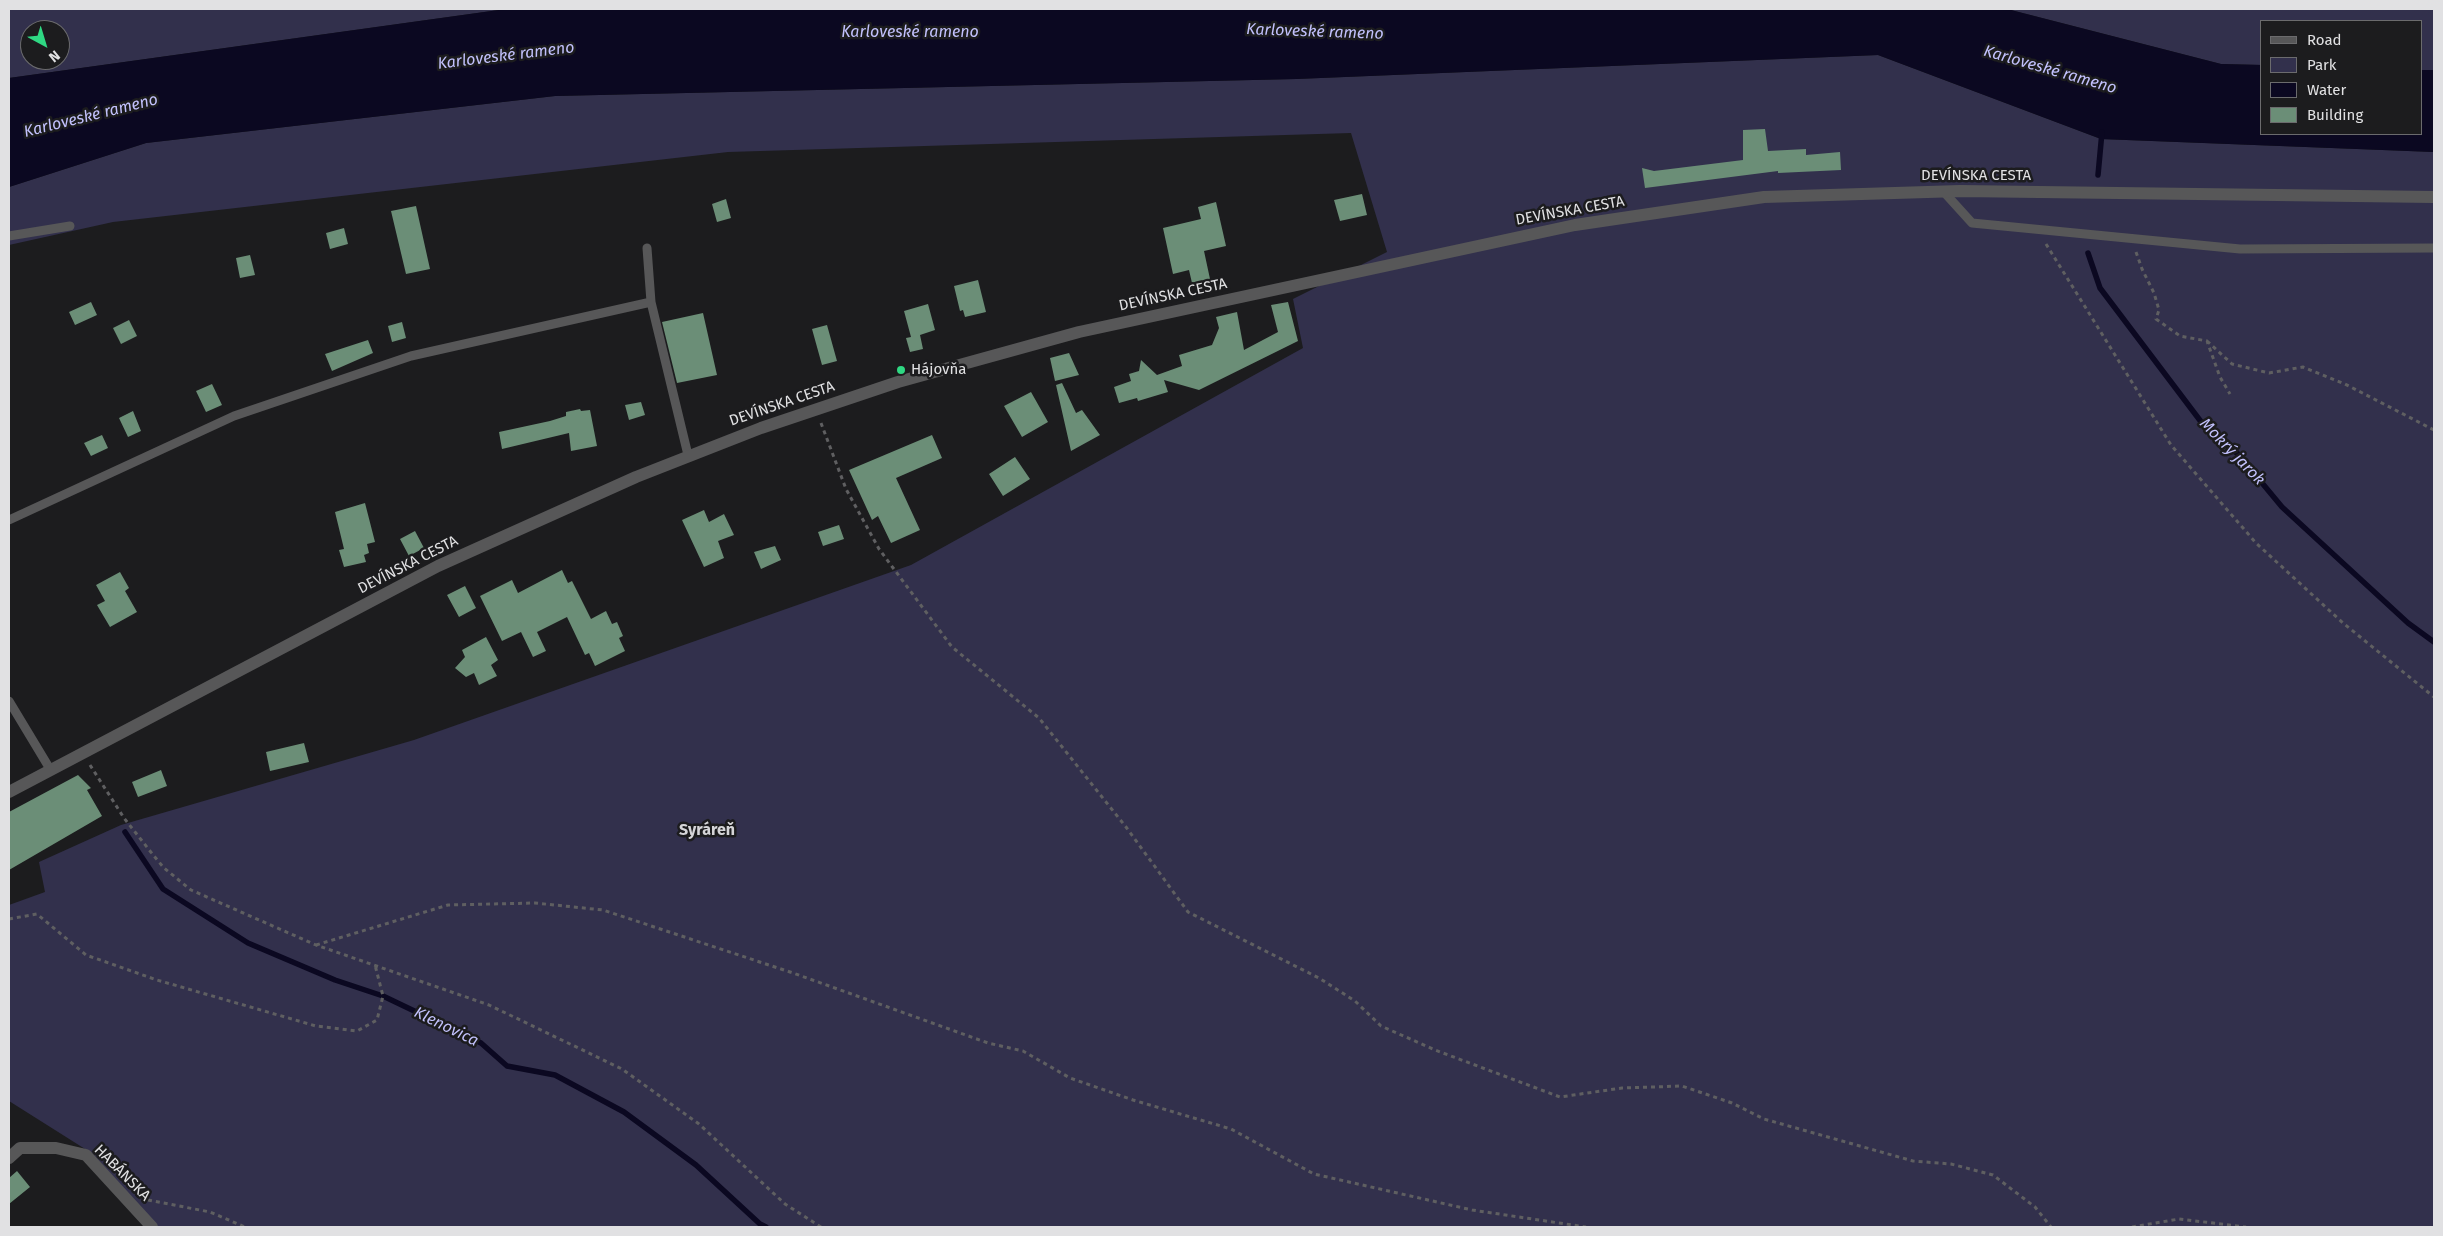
<!DOCTYPE html>
<meta charset="utf-8">
<style>
body{margin:0}
#map{position:relative;width:2443px;height:1236px;overflow:hidden;background:#1c1c1e;font-family:"Fira Sans",sans-serif}
canvas{display:block}
.frame{position:absolute;inset:0;border:10px solid #e1e1e3;pointer-events:none}
.legend{position:absolute;left:2260px;top:20px;width:162px;height:115px;box-sizing:border-box;background:#1c1c1e;border:1px solid #6b6b6d;margin:0;padding:6px 9px;list-style:none;font-size:15px;color:#e1e1e3}
.legend li{display:flex;align-items:center;gap:10px;height:25px}
.legend b{width:25px;border:1px solid #6b6b6d}
.north{position:absolute;left:20px;top:20px;width:50px;height:50px;box-sizing:border-box;background:#1c1c1e;border:1px solid #6b6b6d;border-radius:50%;rotate:141deg;font-size:14px;font-weight:700;line-height:20px;text-align:center;color:#e1e1e3}
.north::after{content:'';display:block;margin:auto;width:18px;height:22px;background:#2fd883;clip-path:polygon(50% 0,100% 100%,50% 72%,0 100%)}
</style>
<div id="map">
<canvas width="2443" height="1236"></canvas>
<div class="frame"></div>
<ul class="legend">
<li><b style="height:6px;background:#575758"></b>Road</li>
<li><b style="height:14px;background:#32304c"></b>Park</li>
<li><b style="height:14px;background:#0b0821"></b>Water</li>
<li><b style="height:14px;background:#6b8e77"></b>Building</li>
</ul>
<div class="north">N</div>
</div>
<script>
const ctx = document.querySelector('canvas').getContext('2d');
ctx.lineJoin = 'round';
function paint(path, color) {
  ctx.fillStyle = color;
  ctx.fill(path, 'evenodd');
}
function toPath(rows) {
  const path = new Path2D();
  for (const r of rows) {
    path.moveTo(r[0], r[1]);
    for (let i = 2; i < r.length; i += 2) path.lineTo(r[i], r[i + 1]);
  }
  return path;
}
function strokePath(path, color, width, dash) {
  ctx.strokeStyle = color;
  ctx.lineWidth = width;
  ctx.lineCap = dash ? 'butt' : 'round';
  ctx.setLineDash(dash || []);
  ctx.stroke(path);
}
function drawText(font, color, halo, rows, align = 'center') {
  ctx.font = font + ' "Fira Sans",sans-serif';
  ctx.lineWidth = 5;
  ctx.setLineDash([]);
  ctx.textBaseline = 'middle';
  ctx.strokeStyle = halo;
  ctx.fillStyle = color;
  for (const [text, x, y, turn = 0] of rows) {
    ctx.save();
    ctx.translate(x, y);
    ctx.rotate((+turn || 0) * Math.PI / 180);
    ctx.textAlign = isNaN(turn) ? turn : align;
    if (halo) ctx.strokeText(text, 0, 0);
    ctx.fillText(text, 0, 0);
    ctx.restore();
  }
}
const green = toPath([
 [9,9,506,9,9,78],
 [30,30,60,30,60,60,30,60],
 [2007,9,2434,9,2434,70,2422,70,2422,21,2262,21,2262,65,2221,64],
 [1878,55,2101,139,2434,152,2434,1227,158,1227,93,1154,9,1101,9,905,45,892,39,862,121,825,414,740,911,565,1303,348,1293,299,1387,252,1351,133,728,152,113,222,9,245,9,187,146,143,555,96,1296,79]
]);
const water = toPath([
 [506,9,2007,9,2221,64,2262,65,2262,134,2422,134,2422,70,2434,70,2434,152,2101,139,1878,55,1296,79,555,96,146,143,9,187,9,78]
]);
const stream = toPath([
 [2098,175,2102,132],
 [2088,253,2100,288,2205,427,2238,454,2282,507,2408,623,2434,642],
 [125,832,163,889,248,943,335,980,383,996,481,1043,507,1066,555,1075,624,1112,696,1165,760,1224,766,1227]
]);
const building = toPath([
 [1765,129,1768,151,1806,149,1806,155,1840,152,1841,170,1778,173,1778,171,1645,188,1642,168,1654,171,1743,160,1743,130],
 [1362,194,1367,215,1340,221,1334,200],
 [726,199,731,218,717,222,712,204],
 [1216,202,1226,246,1204,251,1210,279,1192,283,1189,270,1173,274,1163,228,1201,219,1198,207],
 [416,206,430,269,406,274,391,211],
 [344,228,348,244,330,249,326,233],
 [250,255,255,275,240,278,236,258],
 [978,280,986,312,965,317,963,310,960,311,954,286],
 [91,302,97,315,75,325,69,312],
 [1288,302,1298,341,1199,390,1164,380,1168,392,1138,401,1137,398,1119,403,1114,387,1131,381,1129,374,1139,371,1141,360,1157,375,1182,366,1179,355,1212,345,1219,328,1216,317,1237,312,1244,350,1278,332,1271,305],
 [928,304,935,330,920,335,923,349,910,352,906,338,911,337,904,311],
 [703,313,717,375,677,383,662,322],
 [129,320,137,336,121,344,113,328],
 [402,322,406,338,392,342,388,326],
 [827,325,837,361,822,365,812,329],
 [368,340,373,353,332,371,325,354],
 [1069,353,1079,375,1055,381,1050,358],
 [1062,383,1076,413,1082,410,1100,435,1071,451,1056,385],
 [212,384,222,405,206,412,196,391],
 [1031,392,1048,422,1022,437,1004,406],
 [641,402,645,415,629,420,625,405],
 [580,409,581,411,590,410,597,446,571,451,569,433,502,449,499,432,550,421,566,416,566,412],
 [133,411,141,431,128,437,119,418],
 [102,435,108,448,91,456,84,443],
 [932,435,942,458,896,478,920,530,891,543,878,516,872,520,849,470],
 [1015,457,1030,479,1003,496,989,474],
 [365,503,375,542,367,544,369,553,364,555,366,562,344,567,339,550,344,549,335,512],
 [704,510,709,522,724,514,734,535,718,541,724,558,704,567,682,520],
 [839,525,844,539,823,546,818,532],
 [415,531,424,548,409,556,400,539],
 [775,546,781,560,761,569,754,552],
 [562,570,568,583,572,581,591,619,606,611,612,624,617,622,623,636,619,638,625,651,595,666,589,653,585,655,567,617,537,632,546,651,533,657,521,632,502,641,480,596,512,580,518,593],
 [120,572,129,588,125,591,137,612,110,627,97,605,105,601,96,585],
 [465,586,476,608,459,617,447,595],
 [486,637,498,660,491,665,497,676,479,685,474,673,466,677,455,668,465,657,462,650],
 [304,743,309,762,270,771,266,752],
 [161,770,167,786,138,797,132,782],
 [78,775,91,788,87,790,102,816,9,870,9,812],
 [17,1171,30,1187,9,1204,9,1178]
]);
const path = toPath([
 [2046,244,2171,445,2256,543,2343,623,2434,697],
 [2136,252,2142,269,2154,293,2159,310,2156,319,2180,336,2207,341,2220,377,2230,394],
 [2207,341,2232,364,2269,373,2303,367,2345,384,2434,430],
 [821,423,846,489,879,549,952,647,1039,718,1126,827,1188,912,1319,978,1355,1001,1381,1026,1435,1050,1560,1097,1622,1088,1682,1086,1732,1103,1764,1119,1913,1161,1951,1164,1993,1175,2035,1207,2051,1227],
 [90,765,124,818,154,856,164,868,191,890,316,945,489,1005,622,1069,699,1124,785,1204,821,1227],
 [9,919,37,914,86,955,157,980,316,1026,357,1031,377,1020,383,996,375,965],
 [316,945,448,905,535,903,603,910,793,973,988,1043,1023,1051,1070,1078,1133,1100,1231,1129,1314,1174,1472,1210,1586,1227],
 [148,1200,210,1212,245,1227],
 [2132,1227,2179,1219,2246,1227]
]);
const service = toPath([
 [1943,191,1972,223,2240,249,2434,248],
 [9,236,70,226],
 [647,248,651,302,688,455],
 [9,520,234,416,411,356,651,302],
 [9,701,50,769]
]);
const minor = toPath([
 [9,1158,20,1148,56,1148,86,1155,152,1227]
]);
const tertiary = toPath([
 [9,792,438,566,636,477,761,428,898,382,1079,332,1575,225,1764,197,1960,191,2434,197]
]);
const markers = [
 [901,370,5,"#2fd883"]
];
const streetNames = [
 ["DEVÍNSKA CESTA",1976,176],
 ["DEVÍNSKA CESTA",1570,211,-10],
 ["DEVÍNSKA CESTA",1173,295,-12],
 ["DEVÍNSKA CESTA",782,404,-19],
 ["DEVÍNSKA CESTA",408,565,-27],
 ["HABÁNSKA",122,1173,45]
];
const poiNames = [
 ["Hájovňa",911,370]
];
const waterNames = [
 ["Karloveské rameno",1315,32,2],
 ["Karloveské rameno",910,33],
 ["Karloveské rameno",506,56,-7],
 ["Karloveské rameno",2050,70,16],
 ["Karloveské rameno",91,116,-14],
 ["Mokrý jarok",2232,452,46],
 ["Klenovica",446,1027,26]
];
const neighbourhoodNames = [
 ["Syráreň",707,831]
];
paint(green, '#32304c');
paint(water, '#0b0821');
strokePath(stream, '#0b0821', 5.5);
paint(building, '#6b8e77');
strokePath(path, '#5f5f61', 3, [4, 4]);
strokePath(service, '#575758', 9);
strokePath(minor, '#575758', 12);
strokePath(tertiary, '#575758', 12);
for (const [x, y, r, color] of markers) {
  const dot = new Path2D();
  dot.arc(x, y, r, 0, 2 * Math.PI);
  ctx.fillStyle = color;
  ctx.fill(dot);
  strokePath(dot, '#1c1c1e', 2);
}
drawText('15px', '#e1e1e3', '#1c1c1e', streetNames);
drawText('15px', '#e1e1e3', '#1c1c1e', poiNames, 'left');
drawText('italic 16px', '#c2c1fc', '#1c1c1e', waterNames);
drawText('bold 16px', '#d5d5d8', '#1c1c1e', neighbourhoodNames);
</script>
